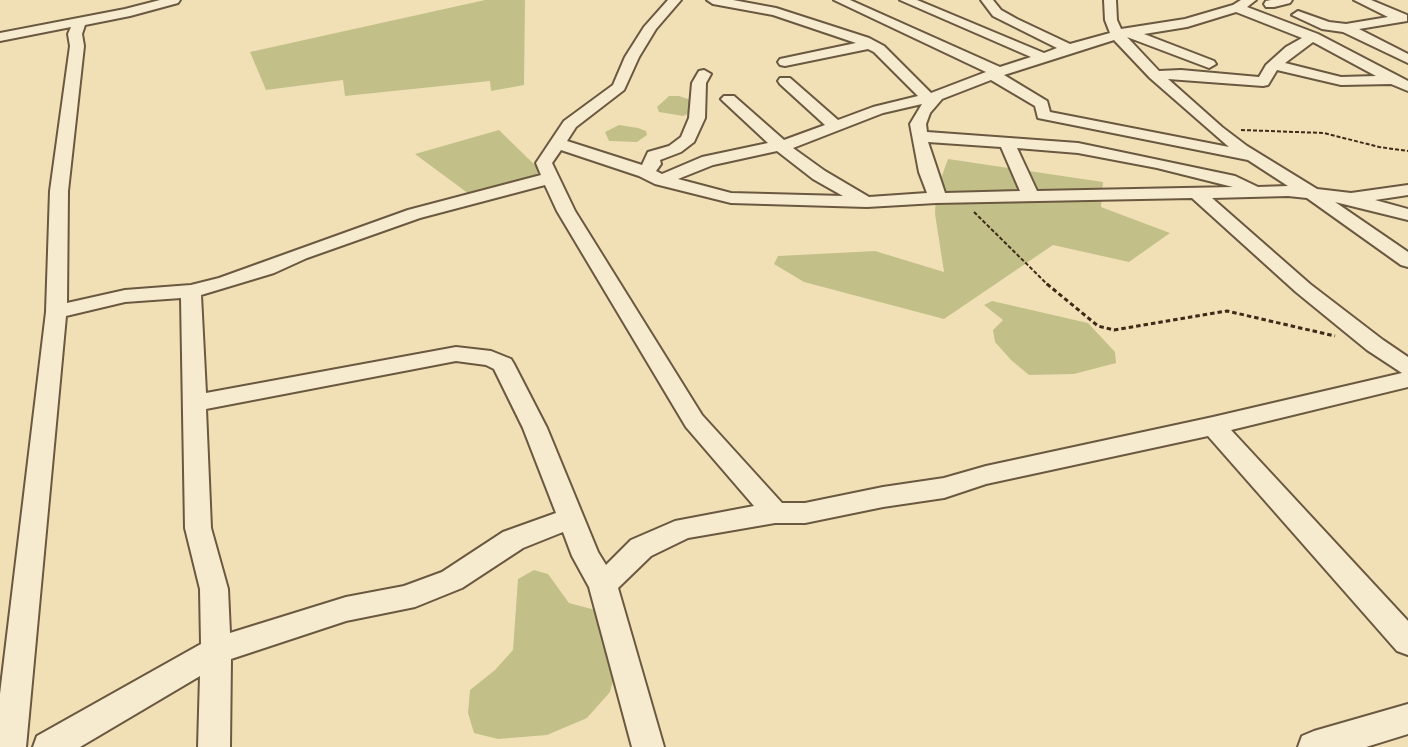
<!DOCTYPE html>
<style>
body{margin:0}
canvas{display:block;background:#f1e0b5}
</style>
<canvas width="1408" height="747"></canvas>
<script>
const ctx = document.querySelector('canvas').getContext('2d');
ctx.lineJoin = 'round';
function paint(path, color) {
  ctx.fillStyle = color;
  ctx.fill(path, 'evenodd');
}
function toPath(rows) {
  const path = new Path2D();
  for (const r of rows) {
    path.moveTo(r[0], r[1]);
    for (let i = 2; i < r.length; i += 2) path.lineTo(r[i], r[i + 1]);
  }
  return path;
}
function strokePath(path, color, width, dash) {
  ctx.strokeStyle = color;
  ctx.lineWidth = width;
  ctx.lineCap = dash ? 'butt' : 'round';
  ctx.setLineDash(dash || []);
  ctx.stroke(path);
}
const green = toPath([
 [485,0,525,0,524,85,491,91,490,81,345,96,343,80,266,90,250,52],
 [669,96,679,96,697,102,695,111,683,116,659,112,657,107],
 [619,125,638,128,646,131,647,135,637,142,609,141,605,132],
 [499,130,544,174,473,197,415,154],
 [948,159,1103,182,1101,207,1170,233,1129,262,1053,245,944,319,804,282,774,264,778,256,875,251,944,272,935,214,936,192],
 [992,301,1088,323,1115,352,1116,363,1074,374,1029,375,1011,360,995,342,993,330,1003,320,984,305],
 [534,570,548,574,569,603,603,612,618,662,610,692,587,718,547,735,498,739,474,733,468,713,470,690,495,670,513,650,518,579]
]);
const pathFar1 = toPath([
 [1241,130,1324,133,1379,147,1408,151],
 [974,212,1048,285]
]);
const path = toPath([
 [1047,284,1098,326,1114,330,1227,311,1335,336]
]);
const minor = toPath([
 [160,0,180,0,178,3,130,16,85,25,82,34,84,46,68,191,67,303,125,290,191,285,219,278,408,210,541,175,536,163,564,121,613,85,625,57,644,27,668,0,681,0,656,29,639,57,624,90,576,127,567,141,642,165,648,152,669,146,681,137,689,118,692,83,699,71,704,70,711,74,706,83,705,118,694,142,681,152,660,160,661,164,656,171,662,174,702,157,768,143,724,102,721,99,724,96,734,96,784,140,825,125,780,84,778,81,780,78,790,78,838,120,873,107,918,96,874,52,868,49,785,66,780,65,778,62,780,59,856,43,773,15,713,4,707,0,733,0,776,8,869,38,884,46,931,93,986,72,834,0,850,0,1000,67,1031,57,900,0,917,0,1044,53,1057,48,993,16,981,0,993,0,1001,10,1017,19,1070,44,1110,33,1105,20,1104,0,1116,0,1117,20,1121,29,1185,19,1233,5,1241,0,1256,0,1247,7,1318,34,1408,81,1408,91,1391,84,1341,85,1277,70,1268,85,1263,86,1168,79,1222,127,1247,146,1317,189,1351,193,1408,185,1408,195,1375,200,1408,209,1408,220,1335,202,1408,252,1408,267,1401,265,1307,198,1288,196,1212,198,1310,284,1383,340,1408,357,1408,387,1231,430,1408,621,1408,655,1397,651,1208,436,986,484,944,498,883,507,805,523,775,523,688,538,651,556,618,588,664,747,632,747,589,587,572,556,563,532,523,548,462,588,415,607,346,621,231,659,230,747,198,747,200,676,80,747,33,747,37,736,201,644,200,589,185,528,181,298,125,302,66,316,26,747,0,747,0,694,46,312,50,191,70,46,68,34,71,27,0,41,0,33,125,9,160,0],
 [1236,12,1302,38,1286,47,1266,65,1259,77,1181,70,1159,71,1127,37,1209,68,1216,64,1214,61,1144,34,1187,27,1236,12],
 [1114,40,1150,78,1229,147,1050,112,1047,101,1004,75,1114,40],
 [1313,42,1376,76,1341,77,1285,63,1313,42],
 [991,80,1035,106,1038,118,1248,160,1288,186,1258,187,1235,176,1078,143,927,132,926,124,930,113,942,99,991,80],
 [922,104,910,124,919,172,927,193,869,197,825,171,793,148,883,113,922,104],
 [928,142,1001,147,1020,191,945,193,928,142],
 [1017,148,1078,153,1157,168,1233,187,1037,191,1017,148],
 [561,150,639,176,655,184,731,203,867,207,936,203,1192,198,1296,292,1367,350,1402,373,1213,417,986,466,944,478,883,487,805,503,782,503,702,415,575,211,552,163,561,150],
 [777,151,813,179,843,196,731,193,678,179,713,165,777,151],
 [545,185,557,211,686,427,754,506,675,521,631,540,606,565,598,552,547,428,514,364,511,359,491,351,456,347,206,393,201,295,274,273,307,258,420,218,545,185],
 [456,361,486,365,494,369,523,428,556,513,503,532,442,572,404,586,346,597,230,633,228,589,211,528,206,409,456,361],
 [1271,0,1292,0,1290,3,1274,7,1266,7,1264,4,1266,1,1271,0],
 [1354,0,1371,0,1407,15,1407,21,1359,29,1408,54,1408,63,1343,32,1322,29,1292,15,1298,11,1329,22,1346,24,1388,17,1354,0],
 [1408,704,1408,734,1366,747,1298,747,1302,736,1314,731,1408,704]
]);
paint(green, '#c2c088');
strokePath(minor, '#6a5840', 4);
strokePath(pathFar1, '#3d2a19', 2, [4, 2]);
strokePath(path, '#3d2a19', 3, [4.5, 3]);
paint(minor, '#f6ebcf');
</script>
